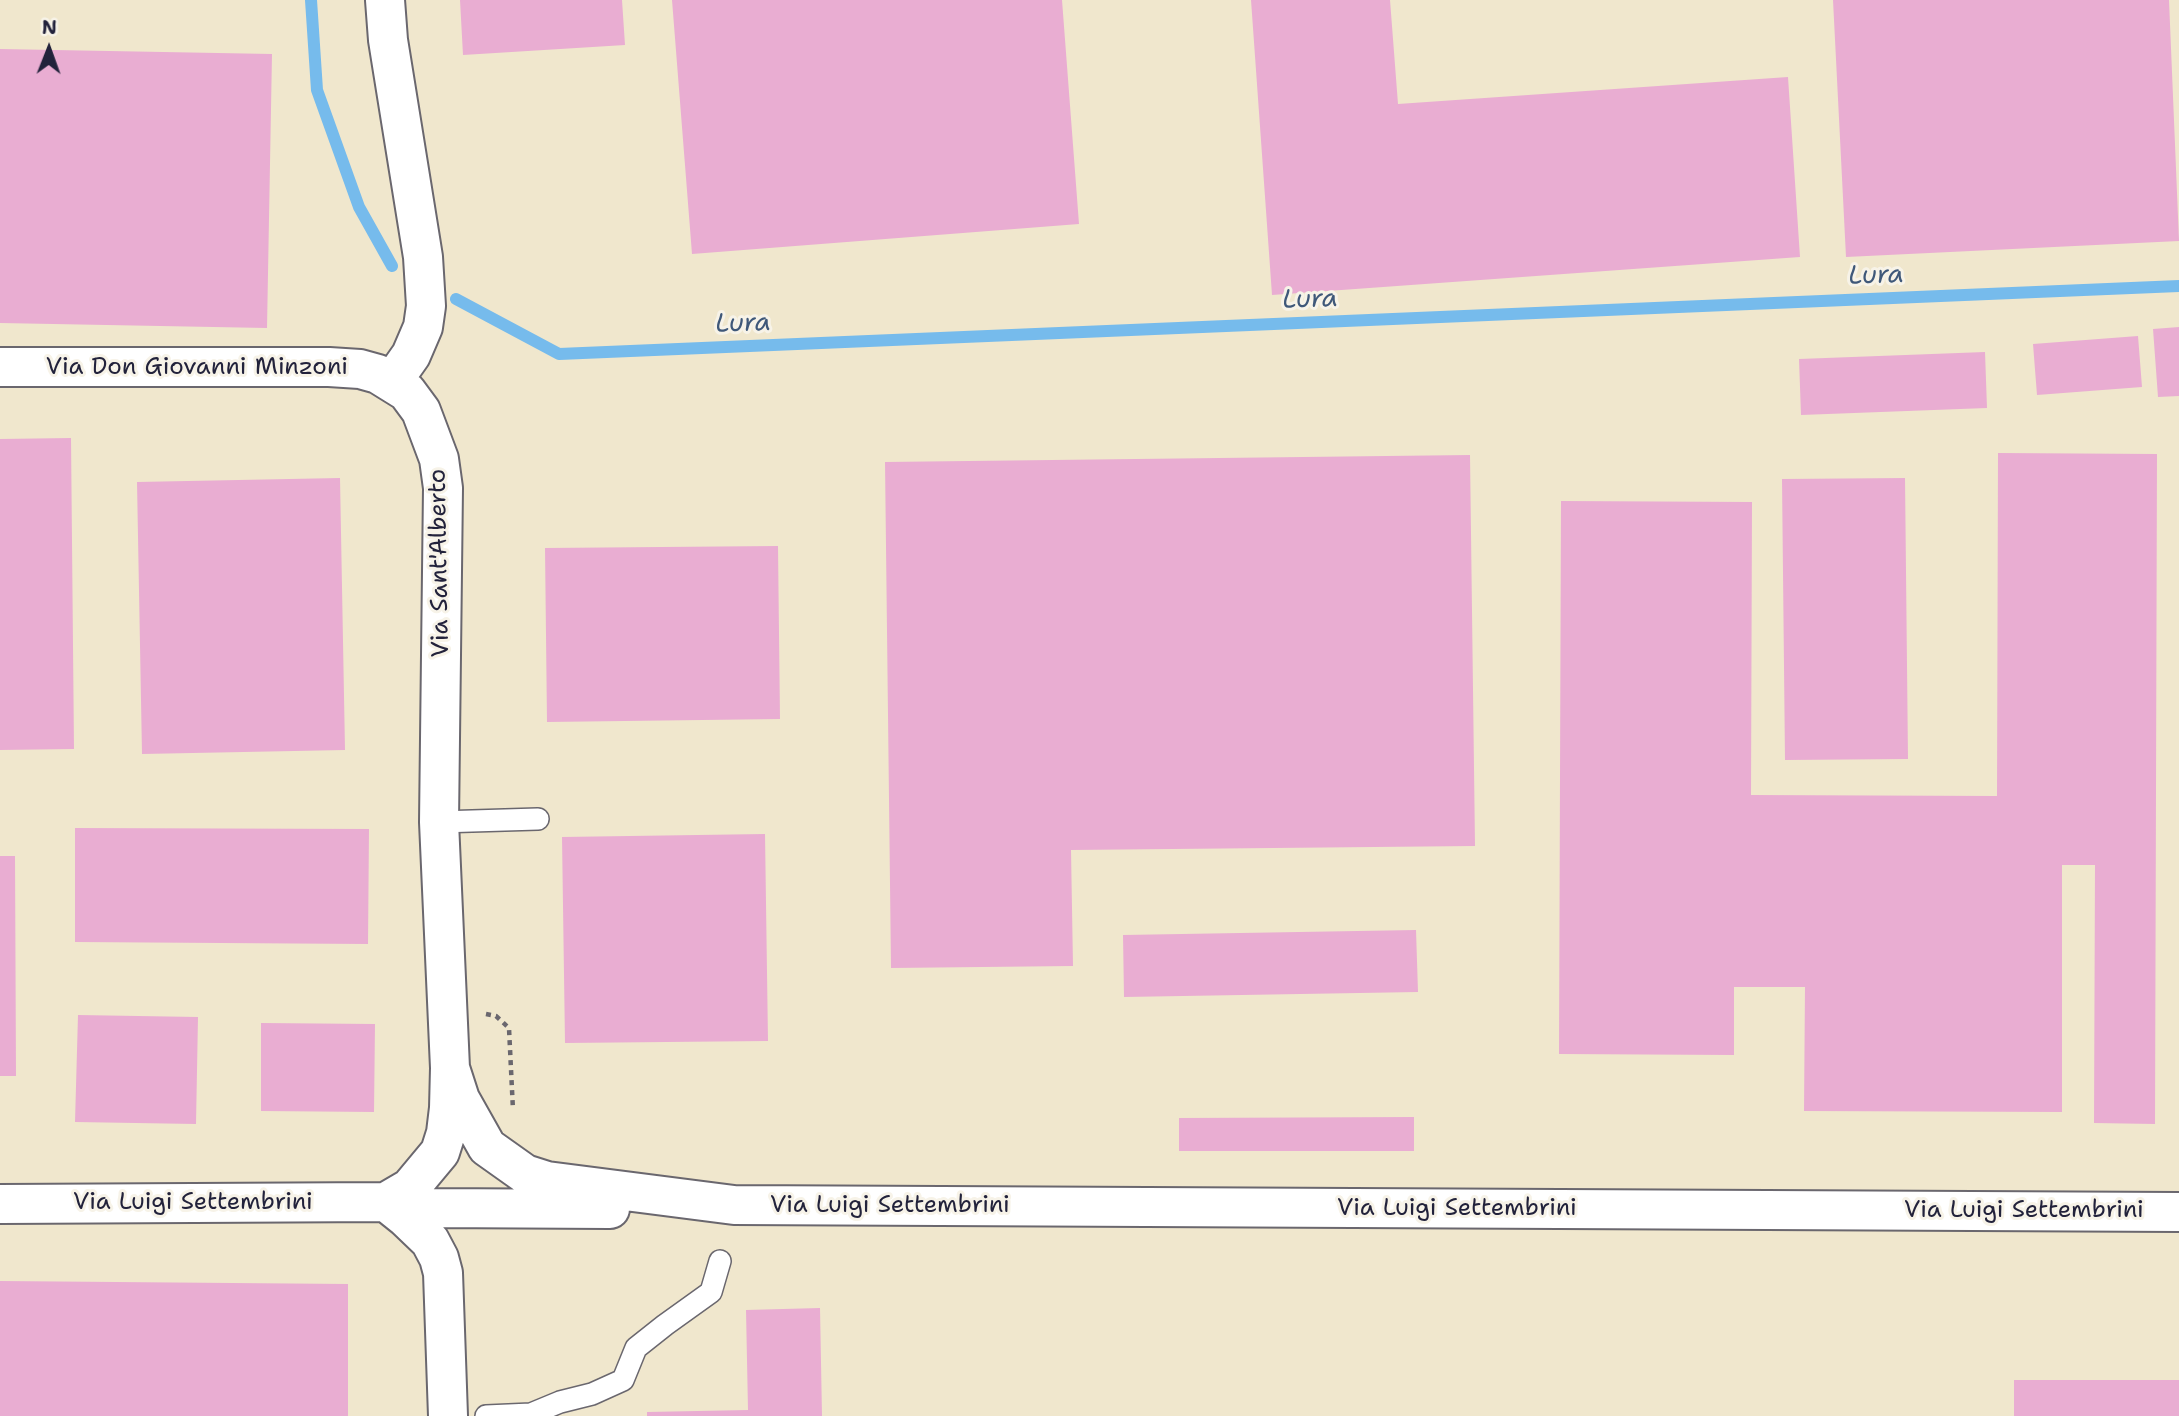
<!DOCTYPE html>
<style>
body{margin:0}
#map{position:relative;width:2179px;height:1416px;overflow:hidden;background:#f0e7cd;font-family:"Shantell Sans",sans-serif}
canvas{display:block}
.north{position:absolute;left:14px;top:14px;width:70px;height:70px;-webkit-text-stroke:5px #f7f3e8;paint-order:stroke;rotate:1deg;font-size:19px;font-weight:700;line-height:28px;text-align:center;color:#22223b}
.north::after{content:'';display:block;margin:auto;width:24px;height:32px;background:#22223b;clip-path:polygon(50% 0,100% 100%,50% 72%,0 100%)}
</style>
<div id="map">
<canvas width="2179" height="1416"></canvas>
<div class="north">N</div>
</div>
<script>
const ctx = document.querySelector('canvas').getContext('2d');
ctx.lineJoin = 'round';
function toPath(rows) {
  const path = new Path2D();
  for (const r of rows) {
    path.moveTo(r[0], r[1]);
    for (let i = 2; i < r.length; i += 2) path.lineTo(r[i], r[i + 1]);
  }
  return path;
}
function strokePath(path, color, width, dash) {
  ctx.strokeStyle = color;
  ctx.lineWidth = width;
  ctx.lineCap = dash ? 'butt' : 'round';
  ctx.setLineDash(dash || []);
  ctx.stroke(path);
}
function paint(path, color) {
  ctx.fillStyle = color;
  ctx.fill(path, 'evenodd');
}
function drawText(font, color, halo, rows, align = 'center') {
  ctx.font = font + ' "Shantell Sans",sans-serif';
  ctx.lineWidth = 6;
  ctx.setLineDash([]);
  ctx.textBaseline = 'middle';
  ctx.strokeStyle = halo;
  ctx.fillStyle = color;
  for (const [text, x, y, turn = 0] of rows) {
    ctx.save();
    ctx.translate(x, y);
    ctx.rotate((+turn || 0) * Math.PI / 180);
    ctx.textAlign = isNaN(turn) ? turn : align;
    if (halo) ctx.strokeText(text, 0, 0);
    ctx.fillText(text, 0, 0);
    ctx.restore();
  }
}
const stream = toPath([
 [311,0,317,90,359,207,392,266],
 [456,299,559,354,2179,286]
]);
const building = toPath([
 [460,0,622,0,625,45,463,55],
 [672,0,1062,0,1079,224,692,254],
 [1251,0,1390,0,1398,104,1788,77,1800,257,1272,295],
 [1833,0,2169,0,2179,241,1846,257],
 [0,49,272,54,267,328,0,323],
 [2179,327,2179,396,2158,397,2153,329],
 [2138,336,2142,387,2037,395,2033,344],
 [1985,352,1987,408,1801,415,1799,359],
 [71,438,74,749,0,750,0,439],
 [1998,453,2157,454,2155,1124,2094,1123,2095,865,2062,865,2062,1112,1804,1111,1805,987,1734,987,1734,1055,1559,1054,1561,501,1752,502,1751,795,1997,796],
 [1470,455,1475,846,1071,850,1073,966,891,968,885,462],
 [340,478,345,750,142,754,137,482],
 [1905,478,1908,759,1785,760,1782,479],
 [778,546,780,719,547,722,545,548],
 [75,828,369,829,368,944,75,942],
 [765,834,768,1041,565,1043,562,837],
 [0,856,15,856,16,1076,0,1076],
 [1416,930,1418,992,1124,997,1123,935],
 [78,1015,198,1017,196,1124,75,1122],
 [261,1023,375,1024,374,1112,261,1111],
 [1414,1117,1414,1151,1179,1151,1179,1118],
 [0,1281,348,1284,348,1416,0,1416],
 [820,1308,822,1416,647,1416,647,1412,748,1410,746,1310],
 [2014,1380,2179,1380,2179,1416,2014,1416]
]);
const path = toPath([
 [486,1014,496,1016,509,1028,513,1110]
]);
const lane = toPath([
 [439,822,538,819],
 [486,1416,531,1414,560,1402,592,1394,623,1380,636,1348,665,1325,711,1292,720,1261]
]);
const street = toPath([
 [385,0,388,40,423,257,426,306,423,327,411,355,392,382],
 [0,367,329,367,360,369,378,374,407,392,421,411,439,459,443,488,439,822,450,1068,449,1108,446,1133,440,1152,410,1188,386,1202,406,1218,430,1241,439,1258,443,1273,448,1416],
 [450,1068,460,1099,487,1147,525,1174,547,1181,734,1205,2179,1212],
 [0,1204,386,1202,410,1207,432,1208,610,1209]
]);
const streetNames = [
 ["Via Don Giovanni Minzoni",197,368],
 ["Via Sant'Alberto",440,563,-91],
 ["Via Luigi Settembrini",193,1203],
 ["Via Luigi Settembrini",890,1206],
 ["Via Luigi Settembrini",1457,1209],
 ["Via Luigi Settembrini",2024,1211]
];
const waterNames = [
 ["Lura",1876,276,-2],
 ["Lura",1310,300,-2],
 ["Lura",743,324,-2]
];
strokePath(stream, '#76bbec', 12);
paint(building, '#e9add2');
strokePath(lane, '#6a676e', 24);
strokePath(street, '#6a676e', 42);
strokePath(path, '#6a676e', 4.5, [5, 5]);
strokePath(lane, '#fff', 21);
strokePath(street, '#fff', 38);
drawText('24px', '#22223b', '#f7f3e8', streetNames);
drawText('italic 26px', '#3f5879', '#f7f3e8', waterNames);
</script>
